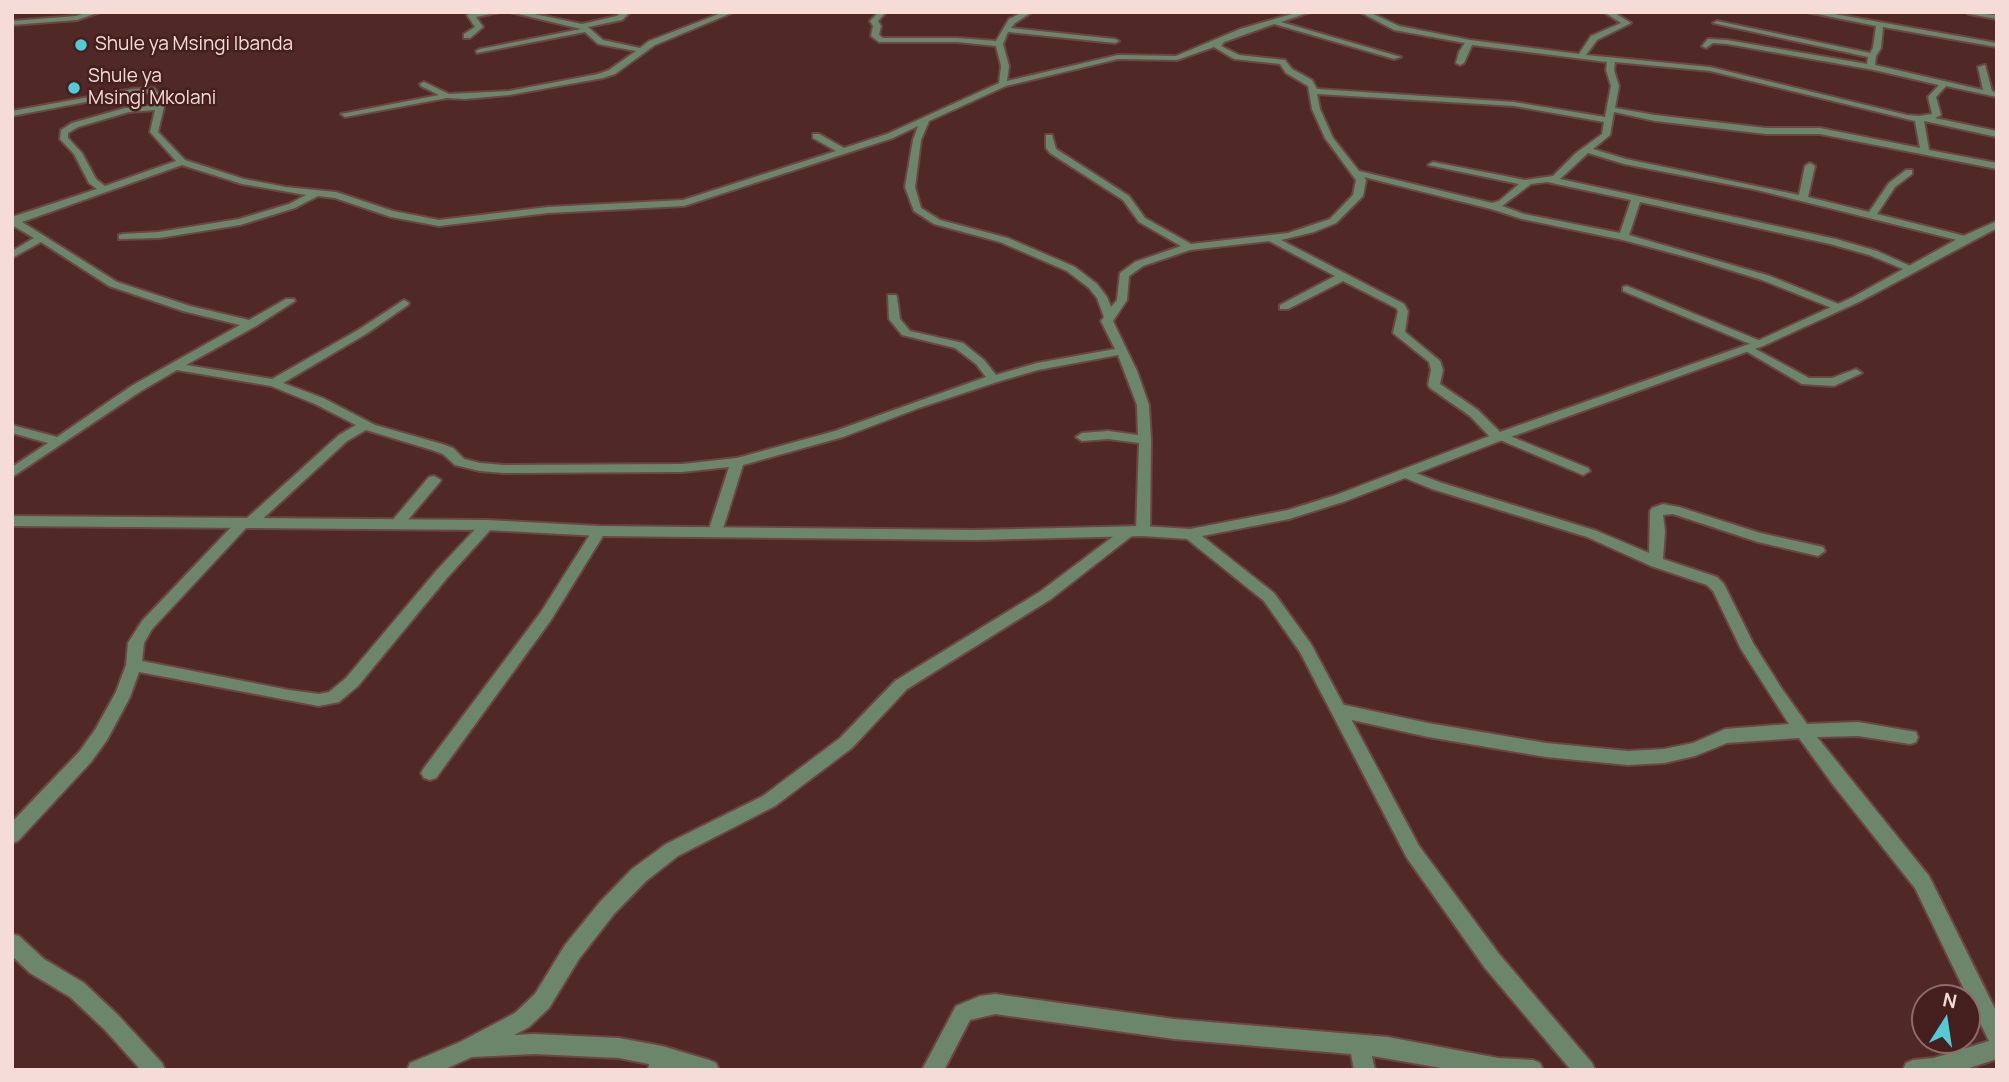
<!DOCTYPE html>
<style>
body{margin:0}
#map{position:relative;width:2009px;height:1082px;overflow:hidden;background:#502926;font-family:Manrope,sans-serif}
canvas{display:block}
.frame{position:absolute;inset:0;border:14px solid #f6dcd9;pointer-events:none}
.north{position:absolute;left:1911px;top:984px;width:70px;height:70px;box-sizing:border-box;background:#451f1d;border:2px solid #8c6b68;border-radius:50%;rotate:12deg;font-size:19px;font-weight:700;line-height:28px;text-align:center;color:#f6dcd9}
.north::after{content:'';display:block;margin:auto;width:24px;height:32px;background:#52cbd7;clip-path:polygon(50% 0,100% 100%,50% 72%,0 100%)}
</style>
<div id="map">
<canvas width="2009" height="1082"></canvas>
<div class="frame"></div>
<div class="north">N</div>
</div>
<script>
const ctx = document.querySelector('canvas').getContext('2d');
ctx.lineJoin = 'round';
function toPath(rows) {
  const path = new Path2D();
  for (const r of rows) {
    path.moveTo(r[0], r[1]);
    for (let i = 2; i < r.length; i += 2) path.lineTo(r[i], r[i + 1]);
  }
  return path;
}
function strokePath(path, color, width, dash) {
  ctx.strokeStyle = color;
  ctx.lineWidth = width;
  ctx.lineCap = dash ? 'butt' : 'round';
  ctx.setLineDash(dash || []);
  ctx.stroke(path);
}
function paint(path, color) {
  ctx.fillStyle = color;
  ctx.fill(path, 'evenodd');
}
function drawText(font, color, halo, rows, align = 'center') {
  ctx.font = font + ' Manrope,sans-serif';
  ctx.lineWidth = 5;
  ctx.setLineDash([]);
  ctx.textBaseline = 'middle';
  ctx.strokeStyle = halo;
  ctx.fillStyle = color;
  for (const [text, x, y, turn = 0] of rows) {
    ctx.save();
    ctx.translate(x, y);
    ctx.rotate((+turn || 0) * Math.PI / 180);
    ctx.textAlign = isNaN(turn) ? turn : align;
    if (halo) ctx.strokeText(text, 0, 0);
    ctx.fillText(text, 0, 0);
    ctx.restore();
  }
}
const minor = toPath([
 [89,12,100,12,77,20,12,25,12,21,76,16,89,12],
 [476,12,500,12,476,17,483,27,470,38,464,38,464,34,475,27,467,15,476,12],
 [510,12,525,12,582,24,617,16,622,12,630,12,622,20,588,27,603,40,640,48,649,41,724,12,734,12,655,45,615,74,603,78,509,95,465,99,447,98,345,117,341,114,439,95,421,86,420,84,424,82,449,94,509,91,598,74,609,70,636,51,598,44,585,32,477,53,476,51,480,49,581,29,510,12],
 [879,12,886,12,878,21,881,26,879,35,883,38,957,38,996,41,1009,19,1023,12,1032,12,1015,23,1011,28,1115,39,1119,41,1115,43,1008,32,1003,44,1009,66,1007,81,1118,55,1176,56,1240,29,1299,12,1310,12,1281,22,1401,57,1394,59,1274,24,1224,42,1221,46,1239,55,1285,60,1292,69,1312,80,1317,89,1514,102,1605,117,1611,86,1606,70,1607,62,1472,45,1464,63,1460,65,1456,63,1459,52,1465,43,1394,30,1360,12,1369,12,1399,26,1470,40,1579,54,1591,36,1621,23,1604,12,1613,12,1631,23,1597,40,1586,55,1710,67,1907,115,1919,116,1932,114,1928,97,1939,85,1874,70,1727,44,1713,43,1706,48,1702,46,1708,39,1727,40,1867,64,1868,57,1713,23,1717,21,1870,53,1873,48,1876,26,1807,12,1823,12,1997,43,1997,47,1883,27,1881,48,1876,56,1875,65,1983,90,1978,67,1985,65,1992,91,1997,93,1997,97,1946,86,1936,97,1941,115,1935,118,1997,131,1997,137,1924,121,1929,150,1997,163,1997,169,1820,134,1766,134,1655,121,1614,112,1610,135,1593,149,1626,159,1799,195,1805,166,1810,163,1815,166,1808,197,1869,212,1889,183,1906,170,1912,170,1912,174,1895,187,1877,214,1969,237,1970,239,1965,242,1757,190,1624,164,1588,153,1560,179,1836,239,1877,251,1917,269,1916,271,1908,271,1869,255,1830,244,1640,202,1629,235,1770,276,1841,305,1841,309,1837,310,1762,280,1694,259,1623,240,1522,219,1491,209,1364,177,1366,180,1363,196,1336,223,1314,232,1281,240,1404,304,1408,311,1405,332,1440,361,1443,370,1440,384,1478,410,1500,432,1588,468,1590,471,1583,475,1500,440,1493,440,1470,416,1430,388,1428,385,1431,370,1429,362,1393,333,1398,311,1396,308,1343,281,1288,309,1280,309,1280,305,1335,276,1269,241,1190,250,1143,266,1129,276,1127,300,1113,321,1137,371,1149,405,1151,440,1150,531,1143,536,1136,531,1139,443,1108,439,1082,441,1076,437,1082,433,1108,431,1138,435,1137,405,1118,355,1038,370,997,382,919,408,843,437,743,465,722,532,715,537,708,532,729,467,682,472,504,473,480,471,455,465,443,454,432,450,366,430,347,441,255,526,247,527,152,629,144,643,142,661,289,690,319,694,329,692,346,678,437,570,482,522,492,522,494,525,492,528,447,578,358,686,339,702,319,706,139,672,130,697,107,740,91,762,18,841,12,843,12,822,79,752,95,730,116,692,126,665,128,643,142,621,238,520,246,519,339,435,356,425,315,404,271,386,177,370,141,391,12,477,12,467,48,443,12,433,12,425,57,437,133,385,240,325,183,311,109,286,41,242,12,258,12,251,34,238,12,225,12,217,97,189,89,183,74,154,60,139,61,130,72,123,125,108,156,105,149,93,133,93,12,116,12,111,133,89,154,88,163,100,164,107,158,132,185,160,244,179,286,187,336,192,393,211,439,220,548,207,683,200,836,151,813,138,813,134,819,134,844,148,887,134,999,83,1001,66,996,46,957,42,879,42,871,36,873,26,870,21,879,12],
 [1214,47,1234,59,1280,64,1286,73,1308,86,1312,109,1325,138,1356,180,1353,195,1330,219,1288,233,1191,244,1145,218,1129,196,1056,149,1052,135,1046,135,1046,148,1050,153,1123,200,1139,222,1181,246,1135,262,1120,273,1117,300,1111,307,1107,297,1097,284,1075,267,1008,238,940,220,921,208,915,187,921,140,929,121,1006,86,1118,59,1177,60,1214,47],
 [1615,62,1710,71,1915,121,1920,148,1820,128,1766,128,1655,115,1615,108,1619,86,1614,70,1615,62],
 [1317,94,1514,106,1604,122,1602,134,1576,153,1553,176,1525,180,1433,162,1428,165,1519,184,1499,201,1492,203,1359,171,1333,138,1320,109,1317,94],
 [155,110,150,132,176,161,105,186,96,179,82,153,68,138,68,133,78,127,129,112,155,110],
 [918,126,913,140,905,187,914,211,934,224,1000,242,1067,271,1089,288,1097,298,1104,317,1101,321,1115,349,1037,363,996,375,984,360,963,343,910,331,900,319,897,297,896,295,888,295,889,319,902,335,955,348,976,364,986,377,835,431,737,458,682,464,504,465,480,463,464,459,453,448,442,444,375,425,323,398,283,383,366,334,408,305,409,303,404,300,358,330,272,379,186,365,256,326,295,301,294,299,286,299,249,320,190,306,117,282,22,222,182,165,242,184,306,195,289,204,239,219,159,232,123,234,119,235,119,239,159,238,240,225,295,208,318,196,335,198,391,217,439,226,548,213,684,206,893,138,918,126],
 [1547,182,1631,200,1620,233,1524,214,1502,206,1531,184,1547,182],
 [1966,12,1997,15,1997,19,1969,14,1966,12],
 [1627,286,1763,342,1765,344,1763,346,1755,346,1623,291,1623,287,1627,286],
 [1748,345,1809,378,1832,378,1856,369,1862,373,1834,386,1802,384,1744,350,1744,346,1748,345],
 [1405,469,1442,483,1597,531,1649,553,1650,511,1652,508,1663,504,1679,507,1760,533,1823,547,1825,551,1818,556,1758,542,1673,514,1663,515,1665,531,1663,559,1717,577,1724,584,1753,643,1782,689,1807,724,1858,722,1916,732,1918,737,1916,742,1910,744,1858,736,1817,737,1929,876,1997,1013,1997,1059,1963,1070,1903,1070,1906,1063,1913,1060,1934,1058,1989,1041,1915,888,1834,786,1799,738,1727,743,1695,756,1664,763,1628,765,1546,757,1428,737,1334,716,1332,711,1334,706,1340,704,1428,723,1546,743,1628,751,1664,749,1693,743,1725,729,1789,724,1741,649,1713,591,1707,585,1651,566,1587,537,1432,489,1400,476,1398,473,1405,469],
 [434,476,441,480,439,483,401,528,391,528,389,525,391,522,429,477,434,476],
 [599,526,606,531,551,620,436,778,430,780,424,778,421,773,424,768,541,612,594,528,599,526],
 [1128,527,1133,529,1135,532,1133,535,1051,599,907,689,852,748,775,806,678,856,646,881,614,914,579,959,549,1008,529,1027,514,1035,534,1034,619,1038,662,1046,709,1060,716,1063,719,1070,648,1070,649,1064,619,1058,534,1054,472,1057,443,1070,407,1070,410,1063,460,1042,515,1013,535,994,565,945,600,902,632,869,666,844,763,796,840,738,895,681,1041,591,1123,529,1128,527],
 [12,934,19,936,44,959,84,983,118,1015,162,1063,165,1070,141,1070,104,1029,70,997,30,973,12,956,12,934],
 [995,994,1174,1019,1388,1037,1498,1058,1533,1060,1540,1063,1543,1070,1453,1070,1372,1056,1375,1070,1354,1070,1351,1054,1174,1039,995,1014,970,1020,944,1070,922,1070,956,1006,980,996,995,994]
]);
const tertiary = toPath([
 [1997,221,1997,228,1861,301,1763,346,1505,439,1346,501,1289,519,1202,536,1274,593,1311,644,1419,846,1499,954,1592,1063,1595,1070,1571,1070,1485,968,1407,858,1300,652,1264,601,1187,539,1143,536,975,540,599,536,487,530,12,526,12,516,487,520,599,526,975,530,1143,526,1190,529,1288,510,1336,495,1497,433,1755,342,1853,297,1961,237,1997,221]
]);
const markers = [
 [81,45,7,"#52cbd7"],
 [74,88,7,"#52cbd7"]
];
const farPoinames = [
 ["Shule ya Msingi Ibanda",95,45],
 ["Shule ya",88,77],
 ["Msingi Mkolani",88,99]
];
strokePath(minor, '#6b4643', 4);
strokePath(tertiary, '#6b4643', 4);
paint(minor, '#6c866c');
paint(tertiary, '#6c866c');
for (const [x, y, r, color] of markers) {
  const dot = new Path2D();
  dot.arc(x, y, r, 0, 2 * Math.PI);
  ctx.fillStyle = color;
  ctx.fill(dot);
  strokePath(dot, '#451f1d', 2.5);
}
drawText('19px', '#f6dcd9', '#451f1d', farPoinames, 'left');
</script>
